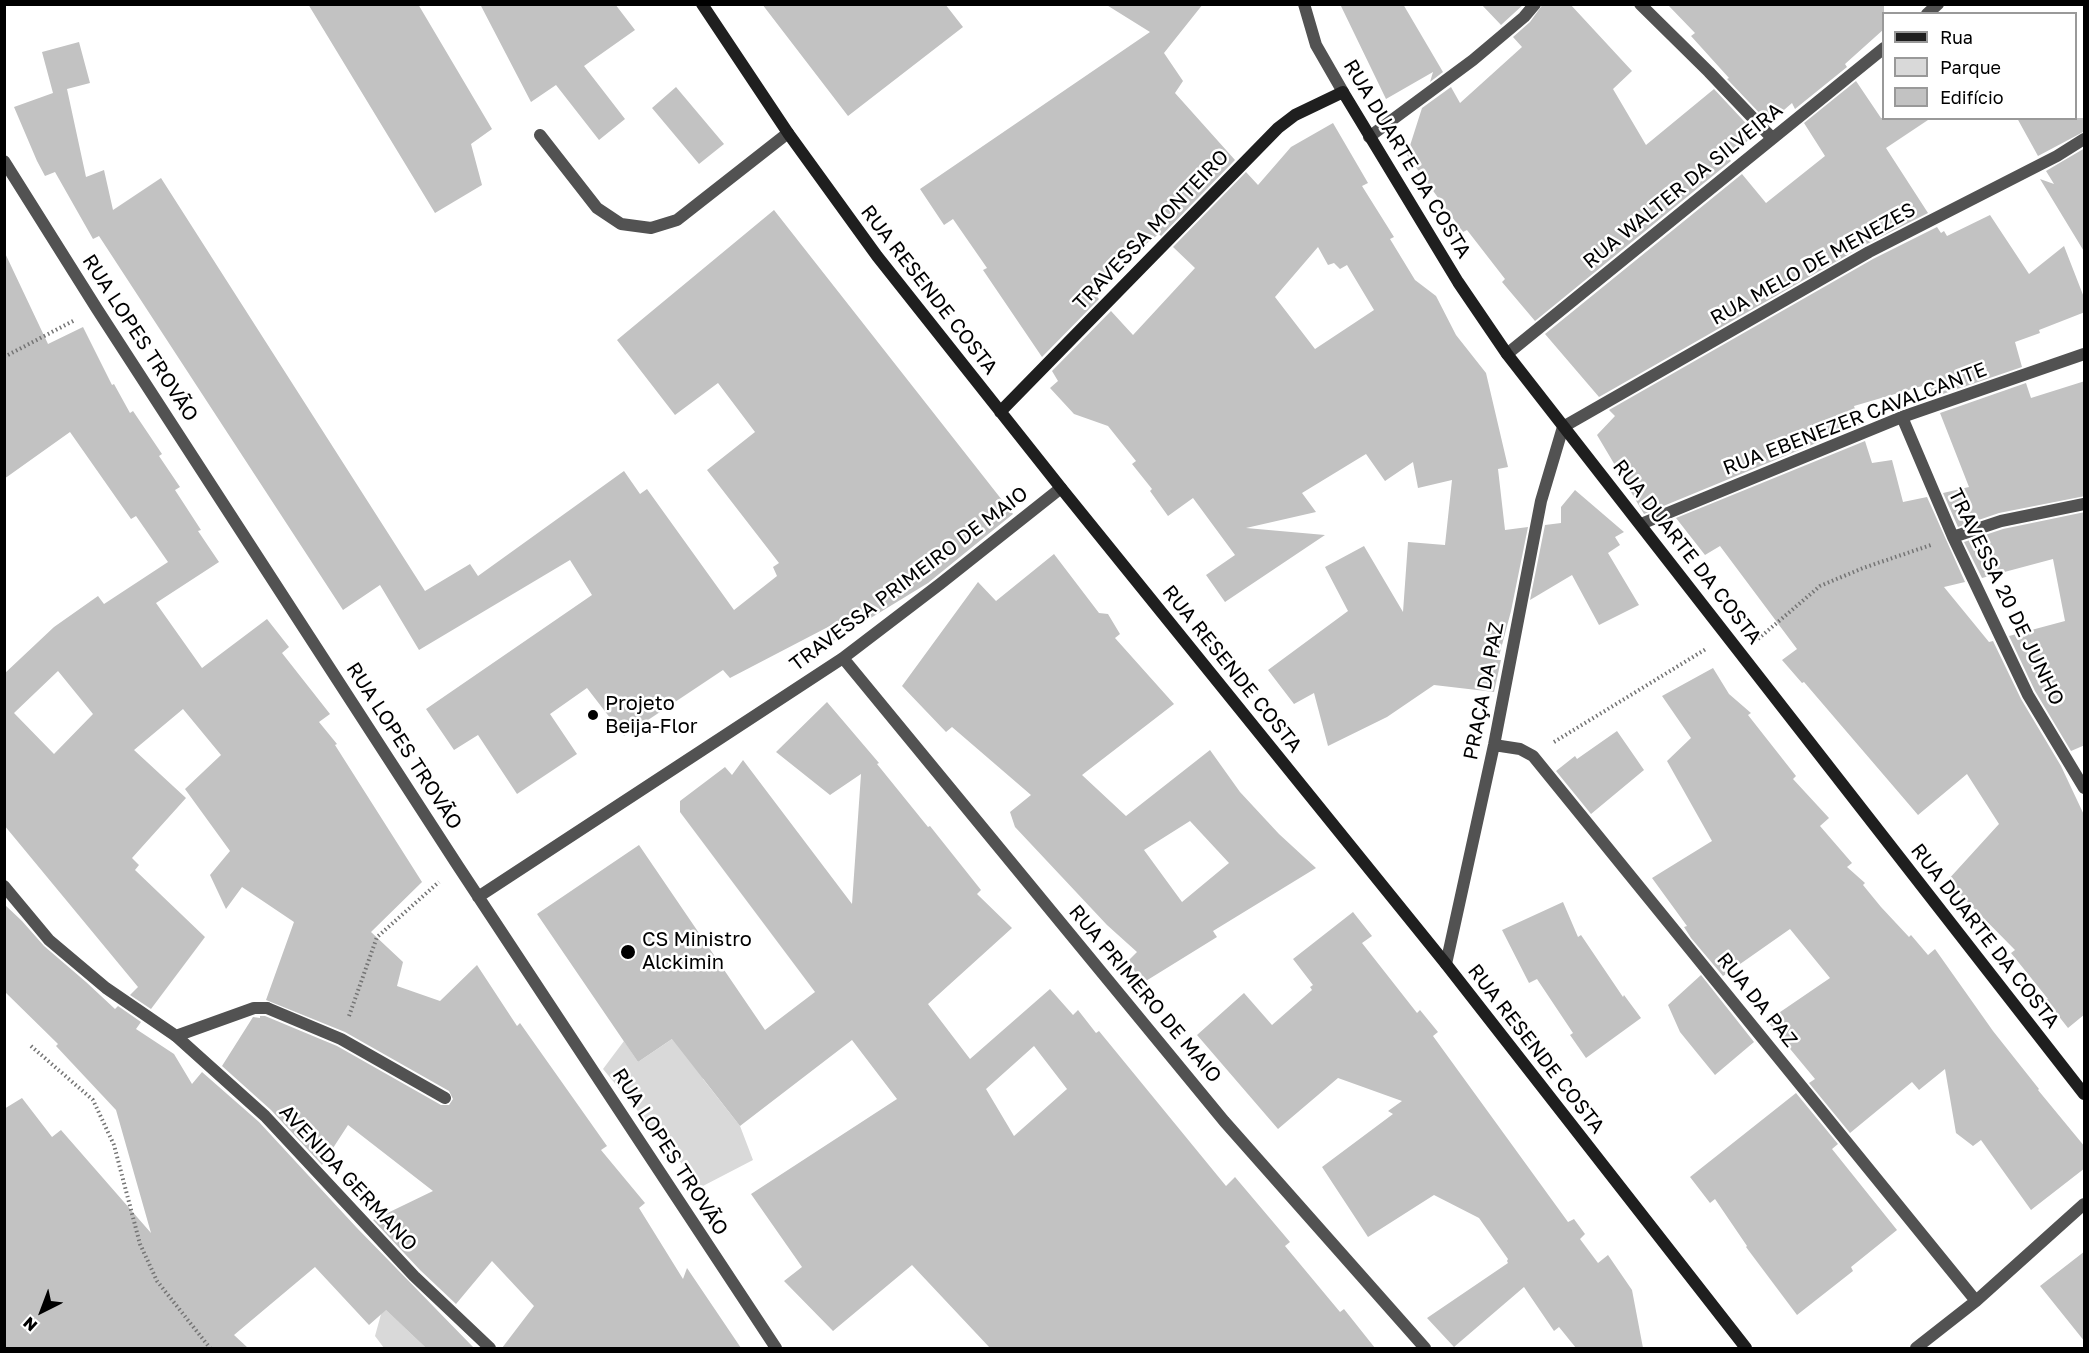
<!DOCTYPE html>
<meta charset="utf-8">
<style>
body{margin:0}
#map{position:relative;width:2089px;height:1353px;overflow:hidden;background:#fff;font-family:"Golos Text",sans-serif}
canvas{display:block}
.frame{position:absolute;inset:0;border:6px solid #000;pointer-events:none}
.legend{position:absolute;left:1882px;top:12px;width:195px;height:108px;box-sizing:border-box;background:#fff;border:2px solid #999;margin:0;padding:8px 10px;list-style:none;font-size:18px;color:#000}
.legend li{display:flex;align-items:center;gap:12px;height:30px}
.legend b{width:30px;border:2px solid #999}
.north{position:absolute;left:12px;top:1281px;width:60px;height:60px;-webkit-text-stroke:4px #fff;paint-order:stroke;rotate:222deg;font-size:16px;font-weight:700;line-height:24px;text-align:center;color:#000}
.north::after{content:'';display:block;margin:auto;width:21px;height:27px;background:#000;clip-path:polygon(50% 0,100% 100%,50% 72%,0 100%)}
</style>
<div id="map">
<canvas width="2089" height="1353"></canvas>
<div class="frame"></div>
<ul class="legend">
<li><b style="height:8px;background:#1f1f1f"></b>Rua</li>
<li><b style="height:16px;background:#d9d9d9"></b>Parque</li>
<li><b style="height:16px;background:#c2c2c2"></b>Edifício</li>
</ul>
<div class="north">N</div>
</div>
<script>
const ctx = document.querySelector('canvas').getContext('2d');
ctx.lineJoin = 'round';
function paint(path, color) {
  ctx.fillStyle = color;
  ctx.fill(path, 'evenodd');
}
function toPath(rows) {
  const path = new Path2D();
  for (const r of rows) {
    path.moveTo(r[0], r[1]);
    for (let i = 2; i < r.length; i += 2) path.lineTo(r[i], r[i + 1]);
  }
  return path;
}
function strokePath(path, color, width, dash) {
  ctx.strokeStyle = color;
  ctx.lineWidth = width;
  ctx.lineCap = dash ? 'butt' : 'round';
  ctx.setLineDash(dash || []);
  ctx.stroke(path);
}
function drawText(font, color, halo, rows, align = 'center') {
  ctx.font = font + ' "Golos Text",sans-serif';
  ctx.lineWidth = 5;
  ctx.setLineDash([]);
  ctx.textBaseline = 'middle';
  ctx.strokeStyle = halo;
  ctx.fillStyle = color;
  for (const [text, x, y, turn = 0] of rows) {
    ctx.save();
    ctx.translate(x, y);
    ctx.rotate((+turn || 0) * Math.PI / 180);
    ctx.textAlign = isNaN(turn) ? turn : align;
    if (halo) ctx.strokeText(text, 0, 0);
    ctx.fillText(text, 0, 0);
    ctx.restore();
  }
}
const green = toPath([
 [693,1025,703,1079,740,1126,753,1160,701,1187,603,1069,624,1041,638,1062],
 [383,1307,426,1348,384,1348,375,1336]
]);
const building = toPath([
 [308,4,418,4,492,129,471,144,482,185,435,213],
 [480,4,615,4,635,30,584,66,625,119,599,140,556,85,531,102],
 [762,4,945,4,963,27,848,116],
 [1105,4,1203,4,1164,53,1183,81,1175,93,1235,160,1161,236,1159,234,1089,287,1099,299,1042,357,983,270,987,268,953,219,944,225,920,189,1150,32],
 [1340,4,1403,4,1443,72,1430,82,1433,72,1386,99],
 [1481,4,1524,4,1501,25],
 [1543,4,1570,4,1632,71,1613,89,1646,145,1714,89,1756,134,1728,157,1731,161,1535,321,1502,282,1505,279,1467,230,1463,232,1407,155,1422,108,1451,87,1460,103,1522,47,1513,37,1530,22],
 [1667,4,1884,4,1884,29,1845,64,1847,67,1795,109,1792,103,1769,123,1727,79,1729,78,1691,36,1695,33],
 [79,42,90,83,67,89,86,177,104,170,113,210,161,178,425,591,470,564,478,576,624,471,640,494,647,489,734,610,777,576,773,567,779,563,707,470,755,432,718,383,675,415,617,340,774,210,1013,514,928,583,833,641,832,640,851,615,730,678,723,670,624,736,587,688,550,714,577,754,517,794,478,735,454,750,426,709,592,595,570,560,419,650,380,585,343,610,99,236,93,239,55,172,45,176,37,161,14,107,53,93,42,52],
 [1856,81,1881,118,1931,118,1886,148,1928,213,1865,245,1599,397,1545,334,1742,174,1766,203,1825,156,1804,123],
 [676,87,724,144,699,164,652,108],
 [2017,118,2085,118,2085,131,2038,156],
 [1333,123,1368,183,1362,186,1394,237,1390,239,1415,280,1436,296,1456,335,1486,373,1508,467,1498,469,1505,530,1528,527,1511,611,1498,660,1501,660,1494,692,1434,685,1387,717,1328,746,1314,693,1294,704,1268,670,1348,611,1325,567,1364,546,1403,612,1408,542,1445,545,1452,480,1418,488,1413,462,1385,481,1366,454,1302,493,1316,512,1246,528,1325,535,1225,602,1206,575,1235,555,1193,498,1168,516,1150,491,1152,489,1132,464,1136,461,1108,426,1074,414,1050,388,1058,381,1052,371,1111,311,1133,335,1195,268,1173,247,1246,172,1258,185,1291,147],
 [1318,247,1328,265,1334,263,1340,269,1347,265,1374,310,1315,349,1275,297],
 [2085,148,2085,253,2040,179,2054,184,2046,171],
 [1990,215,2029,274,2064,246,2085,300,2085,312,2039,330,2040,333,2015,342,2022,367,1934,397,1929,384,1854,406,1860,425,1644,514,1597,435,1615,416,1609,410,1873,259,1937,227,1941,233,1944,231,1947,236],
 [4,251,48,344,83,327,112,385,114,384,130,413,133,411,162,454,159,456,180,487,175,490,201,530,198,531,219,562,156,603,202,668,267,619,289,647,282,653,330,714,319,722,337,744,335,745,422,882,371,932,403,962,397,986,440,1001,477,965,517,1026,520,1023,607,1146,601,1150,645,1203,639,1208,683,1279,687,1268,741,1348,502,1348,534,1306,492,1261,456,1304,420,1270,373,1220,433,1191,348,1125,322,1165,271,1110,222,1066,253,1017,260,1018,260,1016,265,1016,337,1046,441,1105,449,1105,453,1099,449,1091,345,1032,266,1000,294,922,242,887,226,909,210,875,230,851,185,789,221,755,183,709,134,750,186,798,132,858,139,865,135,870,205,937,151,1009,130,995,138,987,4,825,4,674,54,627,98,596,104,604,168,562,136,516,131,519,70,432,4,479],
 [58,671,93,714,54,754,14,713],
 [2085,381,2085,496,1999,513,1958,527,1943,493,1969,487,1940,413,2026,383,2031,398],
 [1865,441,1872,463,1892,460,1903,502,1927,497,1965,582,1944,587,1989,642,1993,641,2021,699,2061,766,2085,817,2085,1014,2068,1028,2046,1000,2048,999,2011,953,2015,950,1947,881,1999,824,1967,774,1918,815,1804,682,1802,683,1782,660,1797,649,1720,546,1705,555,1676,518],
 [1575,490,1624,532,1615,537,1620,545,1608,553,1639,605,1599,625,1572,575,1530,600,1545,525,1561,523,1561,507],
 [2085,512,2085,745,2071,751,2035,691,2009,636,2065,621,2053,559,1982,578,1964,542,2003,529],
 [1054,554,1099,613,1108,614,1120,634,1115,638,1174,704,1082,775,1126,816,1210,750,1240,792,1279,834,1316,868,1213,931,1217,937,1141,984,1129,960,1137,952,1107,925,1015,827,1010,812,1031,795,952,727,946,732,902,686,978,582,996,601],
 [1190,821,1229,863,1182,902,1144,850],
 [1713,668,1729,694,1751,713,1748,715,1796,776,1793,779,1829,818,1820,826,1852,863,1847,867,1865,883,1863,885,1881,907,1909,937,1911,935,1928,955,1935,949,1993,1031,2039,1089,2038,1090,2085,1147,2085,1168,2031,1210,1981,1140,1973,1146,1956,1133,1945,1069,1919,1090,1912,1082,1850,1133,1809,1083,1815,1079,1767,1021,1830,978,1790,929,1723,976,1691,938,1684,927,1687,926,1652,878,1712,841,1667,761,1691,738,1662,696],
 [827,702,879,763,877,764,928,827,930,826,981,890,977,894,1012,928,928,1004,970,1059,1050,989,1073,1015,1078,1010,1096,1033,1099,1031,1226,1186,1235,1177,1290,1242,1285,1246,1340,1312,1344,1309,1375,1348,990,1348,912,1265,833,1331,784,1281,802,1267,751,1194,897,1099,852,1040,740,1126,672,1039,638,1062,537,914,639,845,765,1030,815,992,680,812,680,801,725,767,732,775,743,760,852,904,861,774,830,795,776,752],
 [1034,1046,1067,1089,1014,1136,986,1089],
 [1617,731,1644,770,1591,814,1556,771,1575,756,1577,759],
 [1563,902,1578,937,1581,935,1623,997,1624,995,1641,1018,1586,1058,1570,1035,1573,1033,1537,979,1529,983,1502,930],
 [4,904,22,921,44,946,86,982,115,1009,118,1006,141,1022,136,1029,174,1054,192,1084,202,1072,259,1122,357,1228,474,1348,426,1348,386,1310,369,1325,315,1267,234,1335,248,1348,4,1348,4,1109,22,1098,52,1137,61,1130,151,1233,116,1110,56,1046,58,1044,4,991],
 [1353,912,1372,936,1362,943,1417,1013,1420,1010,1438,1032,1433,1036,1568,1222,1574,1219,1585,1234,1580,1239,1598,1263,1608,1255,1632,1290,1643,1348,1576,1348,1559,1327,1554,1331,1524,1287,1454,1347,1427,1318,1508,1263,1507,1261,1508,1259,1479,1218,1434,1195,1368,1237,1322,1167,1393,1114,1388,1111,1402,1101,1338,1078,1278,1129,1197,1035,1244,993,1272,1025,1312,990,1310,987,1313,985,1293,959],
 [1701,975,1754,1042,1715,1075,1680,1032,1668,1005],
 [1796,1093,1838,1144,1832,1149,1897,1230,1851,1267,1853,1271,1797,1315,1746,1247,1747,1246,1715,1199,1710,1203,1690,1177],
 [2085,1251,2085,1342,2040,1286]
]);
const path = toPath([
 [4,357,75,320],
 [1758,639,1820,586,1863,568,1931,545],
 [1554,742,1706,649],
 [349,1016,377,937,439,882],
 [31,1046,93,1100,114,1145,140,1244,157,1281,210,1348]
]);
const service = toPath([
 [1640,4,1709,72,1772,138],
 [540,135,597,208,621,224,651,228,677,220,788,133],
 [267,1008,341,1039,445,1098],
 [176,1036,265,1116,414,1276,490,1348]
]);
const minor = toPath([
 [1304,4,1316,45,1343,92],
 [1927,14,1938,4],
 [1369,137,1473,60,1524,17,1535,4],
 [4,161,97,309,458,866,776,1348],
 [1507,354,1884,48],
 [1902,417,1953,537,2028,695,2084,788],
 [1641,524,1902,417,2084,354],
 [1953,537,2001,521,2084,504],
 [843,658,1224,1121,1425,1348],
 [1494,745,1520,749,1533,756,1976,1301],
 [4,886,49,940,106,988,176,1036,254,1008,267,1008],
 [478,897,843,658,940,584,1061,488],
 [1446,964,1494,745,1541,501,1563,427,1869,252,2057,156,2084,139],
 [1916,1348,1976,1301,2084,1204]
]);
const secondary = toPath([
 [702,4,788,133,877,256,1061,488,1446,964,1746,1348],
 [1000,412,1278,128,1295,115,1343,92,1458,282,1507,354,2084,1094]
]);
const markers = [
 [593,715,6,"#000"],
 [628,952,8,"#000"]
];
const streetNames = [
 ["RUA DUARTE DA COSTA",1407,159,59],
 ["RUA WALTER DA SILVEIRA",1683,186,-39],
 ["TRAVESSA MONTEIRO",1151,230,-46],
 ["RUA MELO DE MENEZES",1813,264,-29],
 ["RUA RESENDE COSTA",929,290,52],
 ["RUA LOPES TROVÃO",140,338,57],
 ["RUA EBENEZER CAVALCANTE",1855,419,-21],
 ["RUA DUARTE DA COSTA",1687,552,52],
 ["TRAVESSA PRIMEIRO DE MAIO",909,579,-37],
 ["TRAVESSA 20 DE JUNHO",2006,597,64],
 ["RUA RESENDE COSTA",1232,669,51],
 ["PRAÇA DA PAZ",1484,691,-79],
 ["RUA LOPES TROVÃO",404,746,57],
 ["RUA DUARTE DA COSTA",1985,936,52],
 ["RUA PRIMERO DE MAIO",1145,994,50],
 ["RUA DA PAZ",1757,1000,51],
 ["RUA RESENDE COSTA",1536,1049,52],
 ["RUA LOPES TROVÃO",670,1152,57],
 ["AVENIDA GERMANO",348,1178,47]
];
const poiNames = [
 ["Projeto",605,704],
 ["Beija-Flor",605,727],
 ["CS Ministro",642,940],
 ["Alckimin",642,963]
];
paint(green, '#d9d9d9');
paint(building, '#c2c2c2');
strokePath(path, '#747474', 4, [1.5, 3]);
strokePath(service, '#525252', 12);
strokePath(minor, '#525252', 12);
strokePath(secondary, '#1f1f1f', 12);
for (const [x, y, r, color] of markers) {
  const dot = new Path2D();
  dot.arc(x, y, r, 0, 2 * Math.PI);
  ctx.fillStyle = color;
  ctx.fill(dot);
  strokePath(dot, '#fff', 2);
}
drawText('20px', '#000', '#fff', streetNames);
drawText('20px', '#000', '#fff', poiNames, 'left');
</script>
